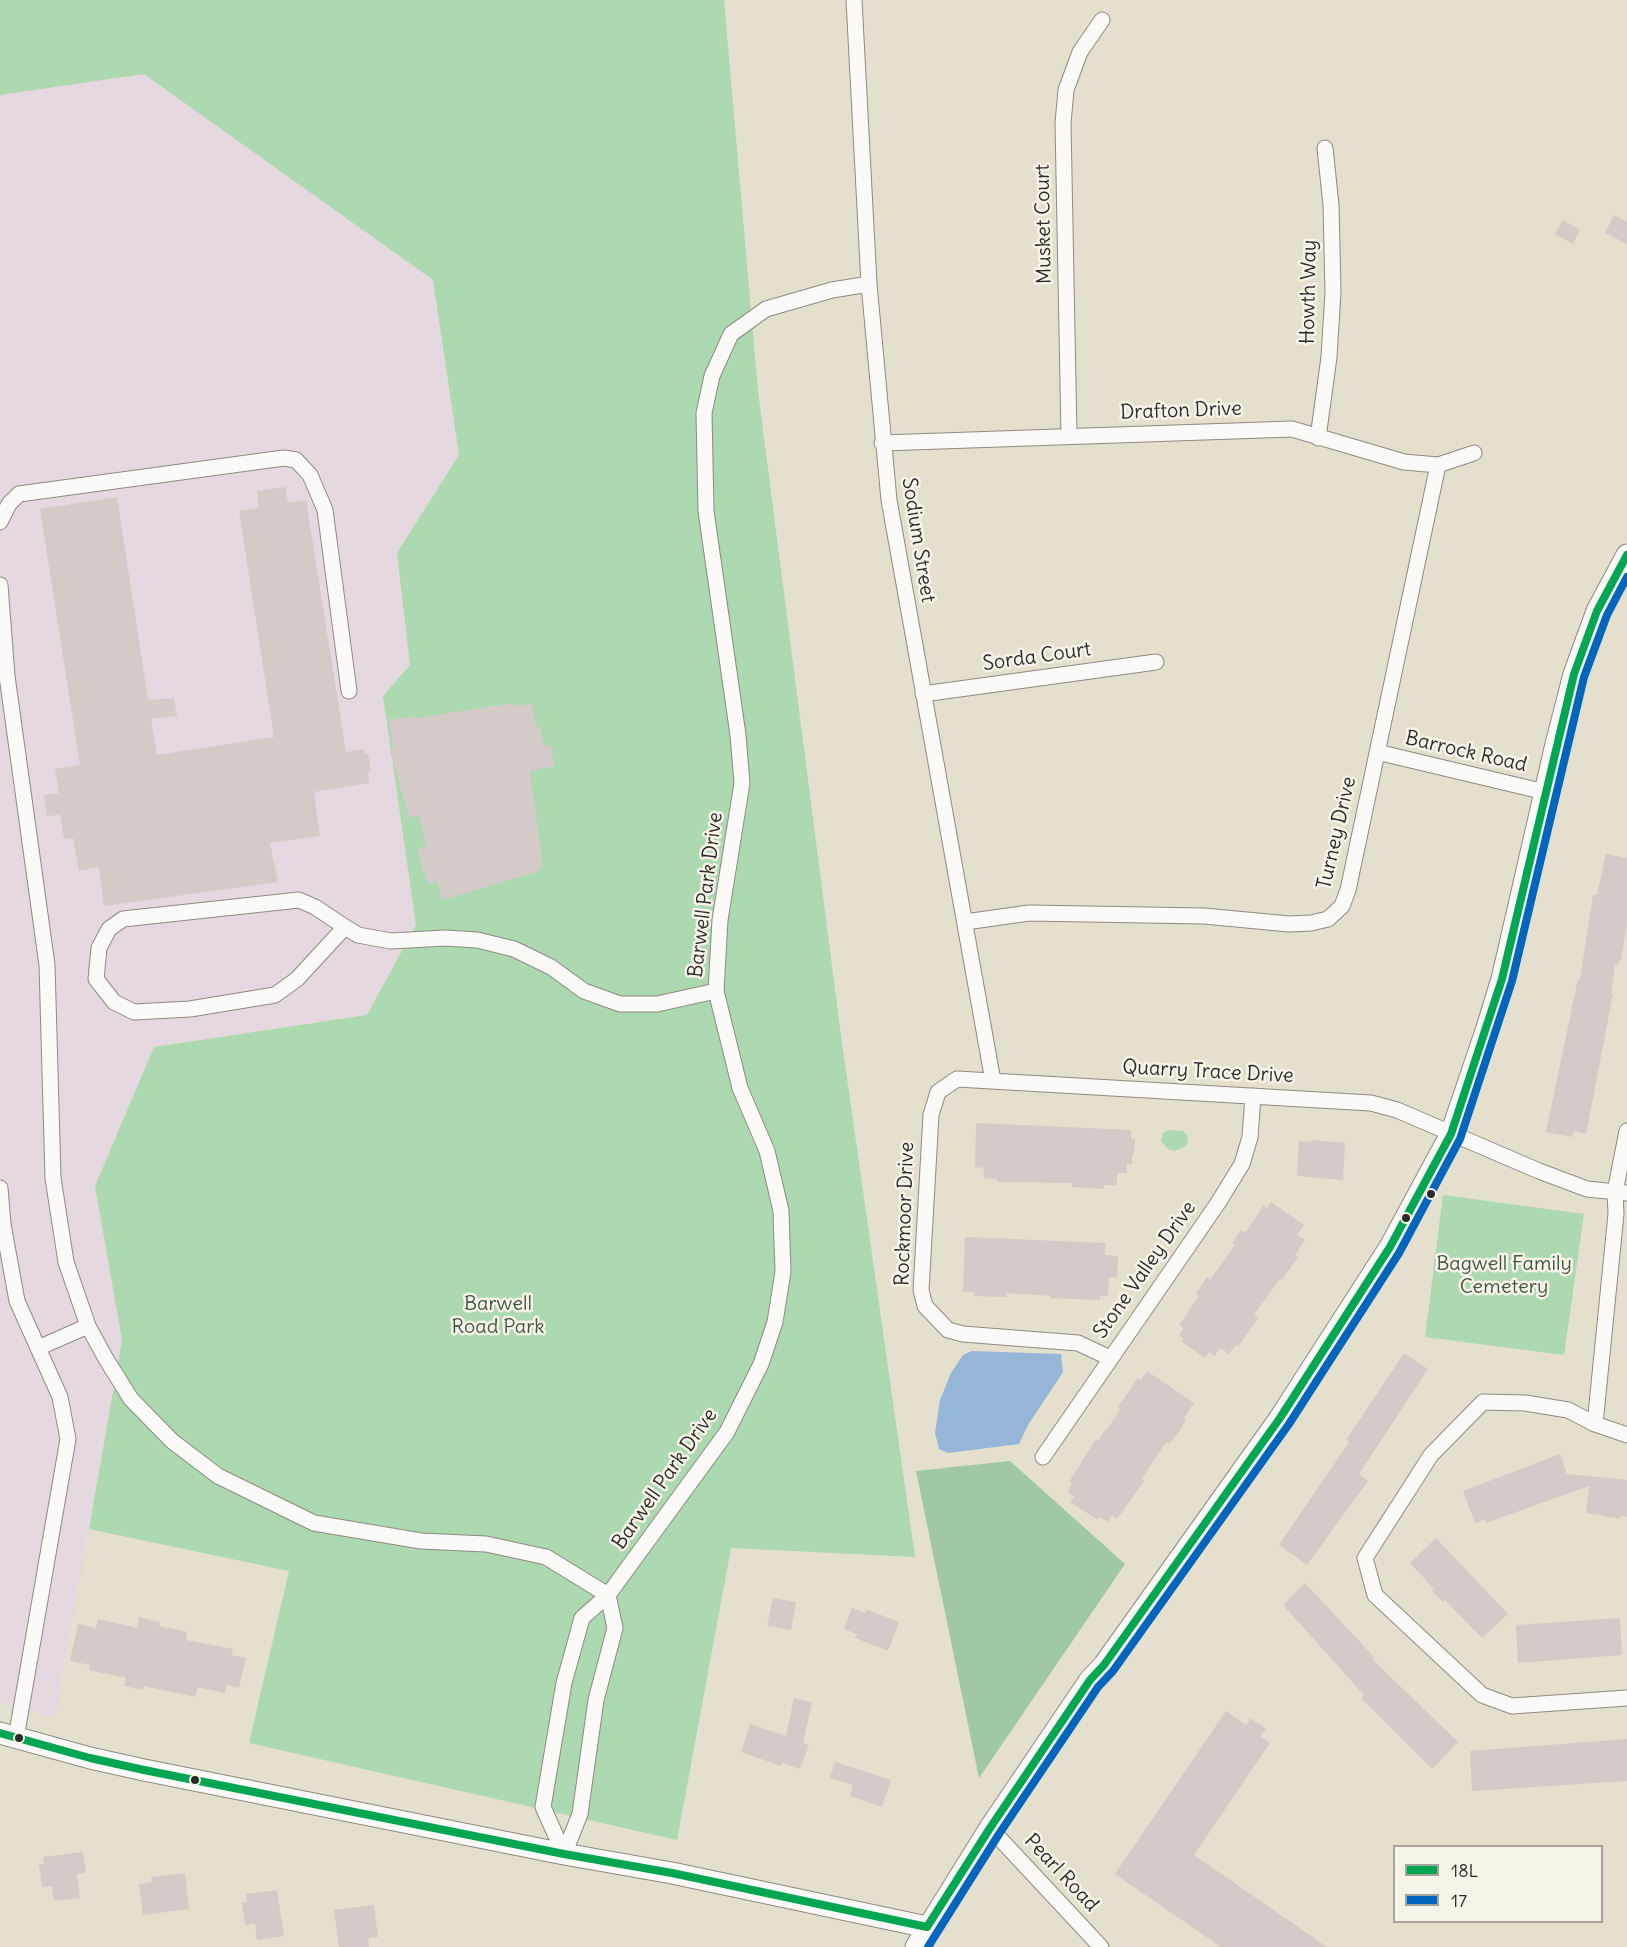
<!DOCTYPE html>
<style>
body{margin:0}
#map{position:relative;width:1627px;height:1947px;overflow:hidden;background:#e5dfce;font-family:Delius,sans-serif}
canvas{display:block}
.legend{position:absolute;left:1393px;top:1845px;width:210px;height:78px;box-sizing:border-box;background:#f7f3e8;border:2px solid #a5a39c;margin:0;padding:8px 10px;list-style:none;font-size:18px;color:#2b2b2b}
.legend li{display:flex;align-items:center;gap:12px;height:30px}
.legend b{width:30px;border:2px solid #a5a39c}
</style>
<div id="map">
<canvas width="1627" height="1947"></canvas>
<ul class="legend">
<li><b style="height:8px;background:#00a651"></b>18L</li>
<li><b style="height:8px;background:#0065bd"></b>17</li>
</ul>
</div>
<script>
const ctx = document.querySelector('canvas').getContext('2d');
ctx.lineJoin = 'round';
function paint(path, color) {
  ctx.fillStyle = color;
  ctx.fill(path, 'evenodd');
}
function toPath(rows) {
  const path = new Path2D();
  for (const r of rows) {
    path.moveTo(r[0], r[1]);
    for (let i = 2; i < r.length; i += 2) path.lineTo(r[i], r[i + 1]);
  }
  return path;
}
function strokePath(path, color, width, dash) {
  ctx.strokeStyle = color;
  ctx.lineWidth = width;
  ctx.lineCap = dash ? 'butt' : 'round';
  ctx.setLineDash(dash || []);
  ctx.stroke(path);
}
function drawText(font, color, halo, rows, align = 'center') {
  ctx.font = font + ' Delius,sans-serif';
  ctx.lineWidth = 5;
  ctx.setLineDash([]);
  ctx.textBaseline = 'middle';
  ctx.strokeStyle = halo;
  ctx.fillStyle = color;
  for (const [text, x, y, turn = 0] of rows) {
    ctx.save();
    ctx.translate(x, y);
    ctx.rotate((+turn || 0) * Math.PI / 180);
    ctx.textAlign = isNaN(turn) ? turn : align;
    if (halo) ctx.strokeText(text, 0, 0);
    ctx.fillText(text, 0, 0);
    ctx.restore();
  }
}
const built = toPath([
 [144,74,433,280,459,455,397,553,410,665,383,696,416,924,367,1015,154,1047,95,1186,122,1340,55,1718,0,1702,0,95]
]);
const green = toPath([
 [0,0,724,0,758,391,841,1036,915,1557,731,1548,677,1840,249,1743,289,1571,89,1529,122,1340,95,1186,154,1047,367,1015,416,925,383,696,410,665,397,553,459,455,433,280,144,74,0,95],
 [1170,1130,1183,1131,1188,1136,1187,1145,1175,1151,1169,1150,1161,1141,1163,1133],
 [1443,1195,1584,1214,1564,1355,1425,1337]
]);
const forest = toPath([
 [1010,1461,1125,1564,979,1778,916,1471]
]);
const water = toPath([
 [972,1351,1061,1354,1063,1372,1028,1425,1019,1444,948,1453,939,1449,935,1433,940,1400,951,1373,963,1355]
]);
const building = toPath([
 [1614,215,1627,222,1627,244,1605,233],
 [1563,220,1580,230,1573,244,1555,234],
 [285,487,288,503,306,500,346,752,364,749,364,754,368,753,371,772,368,773,369,783,314,792,320,836,270,843,278,882,104,906,99,867,79,871,73,838,64,839,60,815,47,816,44,795,59,793,55,769,80,765,40,509,117,497,148,700,174,698,177,716,151,719,157,755,274,737,239,511,259,508,257,491],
 [514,703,515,706,532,704,536,727,540,726,544,746,551,745,554,766,530,771,543,867,540,867,540,871,442,900,437,881,428,884,417,849,426,846,419,815,409,818,390,750,393,749,389,720,416,716,416,718],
 [1606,854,1627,858,1627,922,1621,961,1619,961,1618,964,1615,964,1611,994,1613,994,1586,1134,1573,1131,1572,1137,1546,1132,1578,979,1580,979,1593,895,1597,895],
 [976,1123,1131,1130,1131,1139,1135,1139,1134,1154,1132,1154,1132,1164,1127,1164,1127,1173,1117,1173,1117,1185,1104,1185,1103,1189,1072,1187,1072,1183,997,1182,997,1179,983,1178,984,1168,975,1167],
 [1312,1140,1345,1143,1343,1180,1297,1176,1299,1141,1312,1142],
 [1271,1202,1304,1225,1297,1235,1305,1240,1295,1255,1298,1257,1282,1280,1280,1279,1254,1315,1258,1318,1238,1347,1236,1345,1229,1354,1220,1348,1215,1356,1209,1352,1205,1358,1182,1342,1184,1339,1179,1335,1184,1328,1179,1325,1199,1296,1196,1294,1207,1277,1210,1280,1235,1245,1232,1243,1241,1230,1245,1233,1264,1205,1267,1208],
 [965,1237,1106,1243,1105,1255,1118,1256,1117,1278,1109,1277,1108,1296,1100,1296,1100,1300,1050,1298,1051,1296,1007,1293,1007,1297,974,1296,974,1292,963,1292],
 [1404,1353,1428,1369,1359,1474,1368,1481,1307,1565,1279,1545,1349,1442,1346,1440],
 [1147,1371,1194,1403,1184,1418,1186,1420,1178,1433,1169,1444,1166,1442,1142,1478,1144,1481,1117,1519,1112,1515,1108,1522,1100,1517,1098,1520,1070,1502,1074,1497,1067,1492,1072,1484,1069,1482,1096,1439,1098,1441,1105,1430,1106,1431,1120,1410,1118,1407,1138,1378,1141,1380],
 [1560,1454,1567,1474,1627,1480,1627,1517,1621,1516,1620,1519,1586,1513,1589,1486,1486,1523,1485,1519,1475,1523,1463,1491],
 [1436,1538,1508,1614,1482,1638,1445,1600,1443,1602,1432,1591,1434,1589,1410,1563],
 [1305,1583,1375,1658,1373,1660,1458,1742,1432,1769,1361,1698,1364,1695,1283,1605],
 [773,1598,796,1602,791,1630,767,1626],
 [852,1608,865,1613,866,1609,899,1622,888,1651,855,1638,857,1634,844,1629],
 [139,1617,160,1622,159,1626,187,1632,186,1640,233,1649,232,1655,246,1658,239,1688,226,1685,225,1693,198,1687,195,1697,144,1686,143,1690,124,1686,126,1678,89,1670,90,1665,70,1661,78,1624,96,1628,98,1619,137,1628],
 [1620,1618,1622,1655,1518,1663,1516,1625],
 [794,1698,812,1703,803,1743,809,1745,800,1769,782,1763,781,1766,741,1752,750,1724,786,1736],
 [1226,1711,1246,1725,1250,1718,1266,1729,1260,1736,1270,1743,1194,1855,1327,1947,1221,1947,1115,1874],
 [1627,1739,1627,1781,1472,1791,1470,1751],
 [835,1762,891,1780,882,1807,850,1796,853,1785,830,1778],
 [83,1852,86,1872,77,1874,80,1898,54,1901,52,1886,42,1887,39,1864,44,1864,43,1857],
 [185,1873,189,1909,143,1915,139,1884,152,1882,151,1877],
 [277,1890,284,1936,257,1940,255,1924,245,1925,242,1903,247,1902,246,1894],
 [374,1905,378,1937,368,1938,369,1947,339,1947,334,1910]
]);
const street = toPath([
 [854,0,869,284,889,500,993,1081],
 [1069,436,1063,123,1066,90,1080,52,1102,20],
 [1318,438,1329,357,1333,292,1331,205,1325,148],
 [882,443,1292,429,1404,462,1438,465,1474,453],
 [0,522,9,504,19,494,284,458,296,460,310,475,325,510,349,691],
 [0,585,7,676,47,965,53,1178,66,1262,88,1326,106,1359,131,1399,172,1441,218,1476,314,1523,421,1541,486,1544,546,1557,608,1595],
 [923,694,1156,662],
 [1377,752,1545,792],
 [965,922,1029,913,1204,916,1289,924,1311,923,1328,919,1342,906,1348,890,1438,465],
 [345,927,297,979,275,995,190,1009,134,1012,114,1002,96,979,99,948,109,929,123,919,299,900,315,907,345,927,358,935,391,941,445,938,477,940,514,949,551,967,584,991,620,1004,657,1004,716,991],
 [0,1188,3,1224,17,1301,60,1397,68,1439,16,1738],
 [38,1348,88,1326],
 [1110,1358,1078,1343,963,1334,948,1330,925,1306,921,1290,931,1115,938,1092,957,1079,1371,1103,1397,1110,1539,1171,1587,1189,1627,1193],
 [1595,1424,1616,1214,1615,1192,1627,1131],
 [1627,1435,1595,1424,1568,1410,1525,1403,1483,1402,1431,1455,1365,1558,1375,1595,1482,1695,1512,1706,1627,1698],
 [1043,1457,1218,1203,1242,1164,1250,1137,1253,1096],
 [990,1828,1101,1947],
 [564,1854,543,1807,564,1683,582,1618,608,1595,727,1432,761,1364,775,1322,783,1272,781,1211,767,1151,740,1088,716,991,720,920,742,783,738,735,706,511,704,413,712,376,731,334,766,309,832,290,869,284],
 [564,1854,580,1814,596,1700,615,1628,608,1595]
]);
const secondary = toPath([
 [0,1733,90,1758,144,1770,564,1854,672,1873,927,1927],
 [916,1947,990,1828,1090,1680,1104,1665,1280,1418,1390,1247,1451,1134,1486,1031,1502,979,1556,744,1574,674,1597,611,1627,555]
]);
const bus1 = toPath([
 [0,1733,90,1758,144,1770,564,1854,672,1873,927,1927,990,1828,1090,1680,1104,1665,1280,1418,1390,1247,1451,1134,1502,979,1574,674,1597,611,1627,555]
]);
const bus2 = toPath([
 [928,1947,999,1834,1098,1687,1113,1671,1289,1424,1399,1253,1460,1139,1512,981,1584,677,1607,615,1627,577]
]);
const markers = [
 [1431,1194,5,"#2b2b2b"],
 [1406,1218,5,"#2b2b2b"],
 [19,1738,5,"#2b2b2b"],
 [195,1780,5,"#2b2b2b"]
];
const streetNames = [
 ["Musket Court",1044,224,-91],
 ["Howth Way",1309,292,-89],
 ["Drafton Drive",1181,411,-2],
 ["Sodium Street",918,540,81],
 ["Sorda Court",1037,657,-8],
 ["Barrock Road",1466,752,13],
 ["Turney Drive",1337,833,-77],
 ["Barwell Park Drive",706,895,-83],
 ["Quarry Trace Drive",1208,1072,3],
 ["Rockmoor Drive",905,1214,-88],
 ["Stone Valley Drive",1145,1270,-55],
 ["Barwell Park Drive",665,1479,-55],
 ["Pearl Road",1061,1873,47]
];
const parkNames = [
 ["Bagwell Family",1504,1264],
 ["Cemetery",1504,1287],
 ["Barwell",498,1304],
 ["Road Park",498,1327]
];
paint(built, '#e5d8e1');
paint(green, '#acd9b0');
paint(forest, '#9fc8a3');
paint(water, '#95b6d9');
paint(building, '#d4cac8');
strokePath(street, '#8e8b82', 17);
strokePath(secondary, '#8e8b82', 23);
strokePath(street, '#fbfaf8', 15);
strokePath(secondary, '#fbfaf8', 21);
strokePath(bus1, '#00a651', 8);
strokePath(bus2, '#0065bd', 8);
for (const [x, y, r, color] of markers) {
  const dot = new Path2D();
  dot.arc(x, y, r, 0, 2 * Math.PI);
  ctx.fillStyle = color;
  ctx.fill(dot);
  strokePath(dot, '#f7f3e8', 2);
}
drawText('20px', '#2b2b2b', '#f7f3e8', streetNames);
drawText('20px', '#405546', '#f7f3e8', parkNames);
</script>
